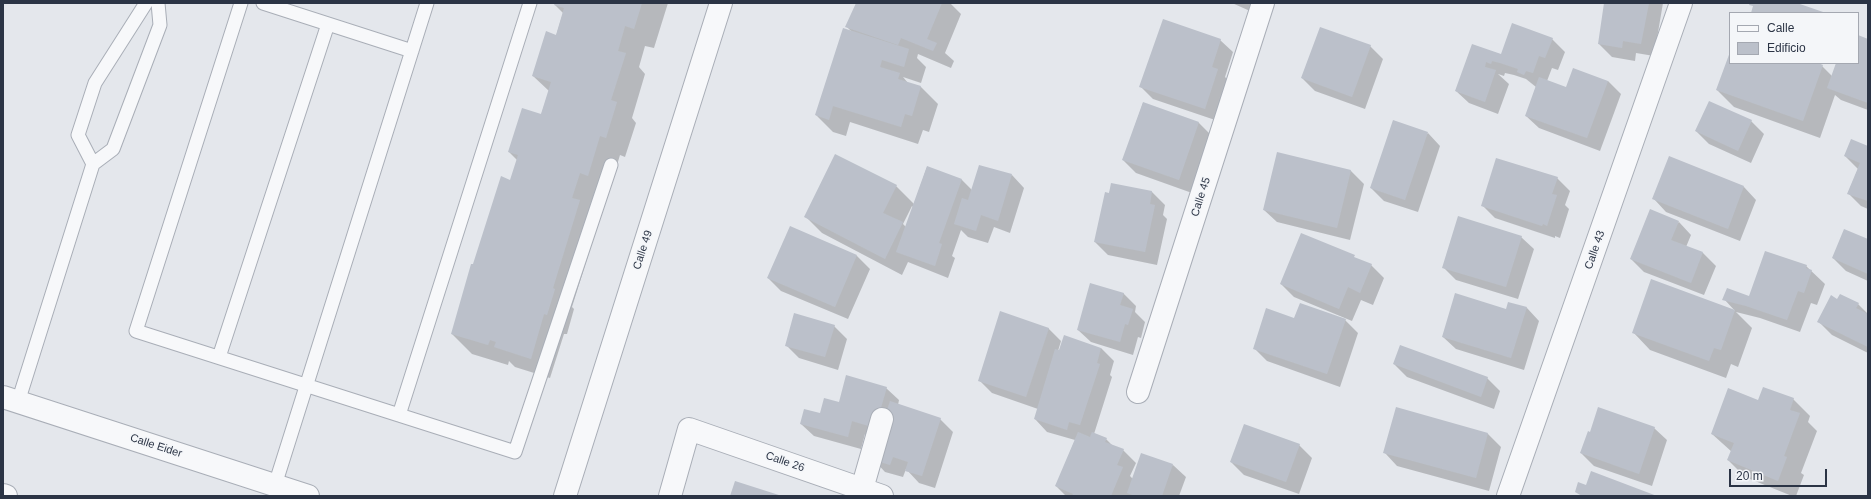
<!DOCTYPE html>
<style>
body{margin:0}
#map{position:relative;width:1871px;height:499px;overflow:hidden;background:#e4e7ec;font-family:Helvetica,sans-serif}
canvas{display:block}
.frame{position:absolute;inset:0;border:4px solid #2b3445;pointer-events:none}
.legend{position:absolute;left:1729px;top:12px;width:130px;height:52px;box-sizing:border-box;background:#f4f6f9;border:1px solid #a4a8b1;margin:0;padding:5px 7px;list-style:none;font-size:12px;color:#2b3445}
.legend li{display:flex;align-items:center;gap:8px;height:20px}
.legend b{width:20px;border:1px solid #a4a8b1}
.scale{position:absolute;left:1729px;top:469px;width:98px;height:18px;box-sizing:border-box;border:2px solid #2b3445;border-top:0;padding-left:5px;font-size:12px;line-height:14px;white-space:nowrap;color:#2b3445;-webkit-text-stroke:3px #f4f6f9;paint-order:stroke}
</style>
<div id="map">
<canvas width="1871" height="499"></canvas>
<div class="frame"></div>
<ul class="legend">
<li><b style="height:5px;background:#f7f8fa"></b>Calle</li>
<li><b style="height:11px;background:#bbc0ca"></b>Edificio</li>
</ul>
<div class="scale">20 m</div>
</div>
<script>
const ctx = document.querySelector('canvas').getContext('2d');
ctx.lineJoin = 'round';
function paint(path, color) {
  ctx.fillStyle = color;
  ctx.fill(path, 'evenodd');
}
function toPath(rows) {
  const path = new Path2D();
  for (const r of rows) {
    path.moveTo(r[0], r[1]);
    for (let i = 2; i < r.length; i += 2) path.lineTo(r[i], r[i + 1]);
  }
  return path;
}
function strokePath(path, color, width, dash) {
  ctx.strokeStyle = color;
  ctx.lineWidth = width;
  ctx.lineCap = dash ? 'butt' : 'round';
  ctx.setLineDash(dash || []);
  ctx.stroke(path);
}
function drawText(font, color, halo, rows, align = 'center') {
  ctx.font = font + ' Helvetica,sans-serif';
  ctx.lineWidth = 3;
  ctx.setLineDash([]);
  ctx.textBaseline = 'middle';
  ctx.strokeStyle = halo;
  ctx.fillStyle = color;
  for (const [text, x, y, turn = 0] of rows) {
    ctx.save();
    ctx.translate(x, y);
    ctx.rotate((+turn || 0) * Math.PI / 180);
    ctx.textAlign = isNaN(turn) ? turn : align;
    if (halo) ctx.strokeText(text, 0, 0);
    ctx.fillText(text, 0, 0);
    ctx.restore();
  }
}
const shadow = toPath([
 [556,3,668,3,654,48,645,46,639,67,645,74,632,118,636,123,625,157,620,155,608,195,593,215,599,221,572,307,574,309,567,334,564,334,550,378,515,367,509,361,508,365,472,354,452,334,474,266,511,181,517,160,509,152,541,115,549,91,533,76,556,36,563,13,555,5],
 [857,3,950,3,961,14,945,53,954,61,951,68,918,54,917,58,926,67,921,83,903,77,908,83,921,87,938,104,929,132,923,130,918,144,850,122,846,136,833,132,816,115,851,31,847,27],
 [1232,3,1275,3,1268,19],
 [1606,3,1663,3,1654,56,1636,53,1635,61,1612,57,1599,44],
 [1858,36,1868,40,1868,110,1841,100,1835,95,1820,138,1734,107,1717,90,1730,54,1730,63,1815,63,1822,66,1832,76,1837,63,1858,63],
 [1552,39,1565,52,1558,70,1552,68,1547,81,1566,89,1608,81,1621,94,1600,151,1539,128,1526,116,1536,87,1526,79,1514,75,1505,73,1504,76,1498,74,1509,84,1498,114,1469,103,1456,91,1473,45,1502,55],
 [1220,40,1233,52,1225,77,1231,83,1218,121,1153,99,1141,87],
 [1370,46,1383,59,1365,109,1315,91,1302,78],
 [1143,103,1199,123,1212,136,1192,193,1136,173,1123,160],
 [1751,121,1764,134,1751,163,1709,144,1696,131],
 [1428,133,1440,146,1418,212,1384,201,1371,188],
 [1868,147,1868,209,1861,206,1848,193,1858,169,1845,156],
 [1278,153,1351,171,1364,184,1350,240,1277,222,1264,210],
 [927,167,962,180,972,190,1012,175,1024,188,1010,233,994,227,988,243,968,237,961,230,952,256,955,258,948,278,908,262,902,275,822,233,805,216,896,186,914,204],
 [912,206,913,207,906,227,903,224],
 [1557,178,1570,191,1565,205,1569,209,1560,238,1555,236,1555,238,1495,218,1482,205],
 [1112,184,1152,192,1165,205,1163,215,1167,219,1157,265,1108,255,1095,242],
 [1744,187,1756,200,1740,241,1666,212,1654,199],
 [1679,222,1691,235,1686,247,1703,253,1716,266,1704,295,1644,272,1631,259],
 [790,228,857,256,870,269,848,319,781,291,768,278],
 [1302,235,1371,265,1384,278,1373,305,1361,300,1352,321,1294,297,1281,284],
 [1521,237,1534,249,1518,299,1456,280,1443,267],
 [1868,240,1868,281,1846,271,1833,258],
 [1806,266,1825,284,1817,305,1811,303,1800,332,1760,318,1736,312,1752,328,1738,367,1731,364,1726,378,1650,350,1633,332,1652,281,1735,311,1724,299,1750,297],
 [1123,293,1136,306,1135,312,1145,322,1141,338,1138,337,1133,355,1091,342,1078,330],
 [1838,300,1858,304,1868,314,1868,353,1832,335,1819,322],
 [1527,308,1539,321,1524,370,1456,349,1443,337,1506,310],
 [1295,319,1345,320,1358,333,1340,387,1267,361,1254,348],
 [834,326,847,339,838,370,799,358,786,345],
 [1048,328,1061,341,1058,351,1101,348,1114,361,1110,375,1112,377,1094,434,1106,439,1113,446,1123,450,1136,463,1130,476,1133,479,1173,465,1186,477,1179,496,1131,496,1130,495,1129,496,1066,496,1056,486,1075,440,1047,432,1035,419,1038,409,992,393,979,380],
 [1394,364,1487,378,1500,391,1494,409,1407,377],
 [886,388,899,400,898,405,940,419,953,432,935,488,919,483,906,469,903,477,885,472,873,459,879,437,865,434,861,449,814,436,801,424,840,403],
 [1793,399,1810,416,1808,422,1817,431,1801,473,1804,475,1796,496,1792,496,1745,477,1728,460,1732,452,1712,434,1759,401],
 [1397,409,1488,434,1501,447,1489,491,1397,466,1385,453],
 [1654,428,1667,440,1652,486,1594,466,1581,453,1591,433],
 [1299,445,1312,458,1299,494,1244,475,1231,462]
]);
const building = toPath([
 [555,3,642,3,634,29,625,26,618,51,626,53,611,100,617,102,606,138,600,136,588,176,580,173,572,198,580,200,553,288,555,289,547,315,544,314,531,359,494,347,496,342,490,340,488,345,451,334,471,264,473,264,501,176,510,180,518,155,508,152,522,108,541,114,551,82,532,76,546,31,556,35,564,8,554,5],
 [856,3,942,3,927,39,937,43,933,51,901,38,898,45,845,27],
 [1604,3,1649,3,1641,44,1623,41,1622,48,1598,44],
 [1750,3,1797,3,1826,13,1751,13,1753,6,1749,5],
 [1163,19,1221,39,1212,67,1218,69,1205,109,1139,87],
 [1512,23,1553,38,1545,58,1539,56,1533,73,1526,71,1524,75,1517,72,1518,69,1500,63,1492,61,1491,64,1486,62,1485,67,1496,70,1485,102,1455,91,1472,44,1501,54],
 [1320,27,1371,45,1352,97,1301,78],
 [843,28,909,49,904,67,882,60,880,67,900,73,898,79,921,86,912,116,905,114,901,127,833,106,829,120,815,115],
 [1858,35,1868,39,1868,103,1827,88,1836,63,1858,63],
 [1730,52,1730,63,1818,63,1823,65,1803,121,1716,90],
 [1573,68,1608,81,1587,138,1525,116,1539,77,1566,87],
 [1709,101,1752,120,1738,151,1695,131],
 [1143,102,1199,122,1179,180,1122,160],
 [1393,120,1428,132,1405,200,1370,188],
 [1851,139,1868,146,1868,201,1847,194,1860,163,1844,156],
 [1277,152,1351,170,1337,228,1263,210],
 [835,154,897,185,883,213,903,222,885,259,804,217],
 [1669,156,1744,186,1728,229,1652,199],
 [1496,158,1558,177,1552,194,1557,195,1547,226,1543,224,1542,226,1481,206],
 [979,165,1012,174,998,221,981,215,976,231,954,224,962,198,968,200],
 [927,166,962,179,939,243,942,244,935,266,896,252],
 [1111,183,1152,191,1150,204,1155,205,1145,252,1094,242,1105,192,1109,193],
 [1650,209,1679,221,1671,240,1703,252,1691,283,1630,259],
 [1458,216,1522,236,1506,287,1442,268],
 [790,226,857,255,835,307,767,278],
 [1844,229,1868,239,1868,274,1832,258],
 [1301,233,1355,255,1354,257,1372,264,1360,293,1348,287,1339,309,1280,284],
 [1765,251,1807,265,1806,268,1812,270,1804,293,1798,291,1787,320,1746,306,1722,300,1727,288,1749,296],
 [1651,279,1735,310,1721,350,1714,348,1709,361,1632,333],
 [1090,283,1124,293,1120,305,1133,309,1128,325,1125,324,1120,342,1077,330],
 [1455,293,1506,309,1508,302,1527,307,1511,358,1442,337],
 [1840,294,1859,303,1856,308,1868,314,1868,347,1817,322,1831,295,1837,299],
 [1300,303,1346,319,1327,374,1253,349,1266,308,1294,318],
 [1000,311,1049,328,1026,397,978,381],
 [794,313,835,325,825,357,785,346],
 [1064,335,1101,348,1097,363,1100,364,1080,425,1069,422,1067,430,1034,419,1055,349,1059,350],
 [1400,345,1488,377,1481,397,1393,364],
 [846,375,887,387,875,428,852,421,848,437,800,424,804,409,820,413,824,398,839,402],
 [1763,387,1794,398,1790,410,1800,413,1784,456,1787,457,1778,481,1727,460,1734,443,1711,434,1728,388,1758,400],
 [890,401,941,418,922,476,905,471,908,462,893,457,890,465,871,459],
 [1396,407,1488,433,1476,478,1383,453],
 [1598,407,1655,427,1639,474,1580,453,1588,431,1590,432],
 [1244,424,1300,444,1286,482,1230,462],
 [1078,432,1090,437,1092,432,1107,438,1105,442,1124,449,1117,465,1123,467,1111,496,1072,496,1073,494,1055,486],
 [1141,453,1173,464,1162,496,1135,496,1127,493],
 [1591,471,1657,496,1582,496,1575,492,1578,482,1586,485],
 [735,481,782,496,730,496]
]);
const lane = toPath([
 [241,3,136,331,399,415,530,3],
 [263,3,412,51],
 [93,164,78,135,95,83,146,3],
 [219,357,328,24],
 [18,402,93,164,113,149,160,25,158,3],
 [399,415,515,452,611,165],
 [275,485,427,3]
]);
const street = toPath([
 [1138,392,1263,3],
 [3,397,308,496],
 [862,489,882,419],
 [3,495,6,496],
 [565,496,721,3],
 [670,496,689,429,882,496],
 [1508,496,1681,3]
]);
const streetNames = [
 ["Calle 45",1201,197,-72],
 ["Calle 49",643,250,-72],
 ["Calle 43",1595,250,-71],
 ["Calle Eider",156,446,18],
 ["Calle 26",785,462,19]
];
paint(shadow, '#0003');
paint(building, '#bbc0ca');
strokePath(lane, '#a9aeb7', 15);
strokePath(street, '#a9aeb7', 24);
strokePath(lane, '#f7f8fa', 13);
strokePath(street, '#f7f8fa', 22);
drawText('11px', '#2b3445', '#f4f6f9', streetNames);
</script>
